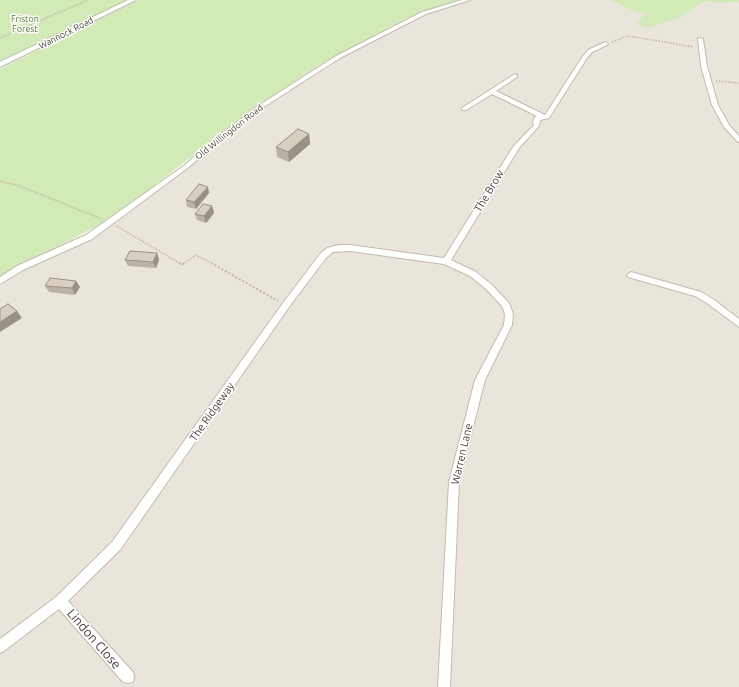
<!DOCTYPE html>
<style>
body{margin:0}
canvas{display:block;background:#f6f3ec}
</style>
<canvas width="739" height="687"></canvas>
<script>
const ctx = document.querySelector('canvas').getContext('2d');
ctx.lineJoin = 'round';
function paint(path, color) {
  ctx.fillStyle = color;
  ctx.fill(path, 'evenodd');
}
function toPath(rows) {
  const path = new Path2D();
  for (const r of rows) {
    path.moveTo(r[0], r[1]);
    for (let i = 2; i < r.length; i += 2) path.lineTo(r[i], r[i + 1]);
  }
  return path;
}
function strokePath(path, color, width, dash) {
  ctx.strokeStyle = color;
  ctx.lineWidth = width;
  ctx.lineCap = dash ? 'butt' : 'round';
  ctx.setLineDash(dash || []);
  ctx.stroke(path);
}
function drawText(font, color, halo, rows, align = 'center') {
  ctx.font = font + ' Ubuntu,sans-serif';
  ctx.lineWidth = 3;
  ctx.setLineDash([]);
  ctx.textBaseline = 'middle';
  ctx.strokeStyle = halo;
  ctx.fillStyle = color;
  for (const [text, x, y, turn = 0] of rows) {
    ctx.save();
    ctx.translate(x, y);
    ctx.rotate((+turn || 0) * Math.PI / 180);
    ctx.textAlign = isNaN(turn) ? turn : align;
    if (halo) ctx.strokeText(text, 0, 0);
    ctx.fillText(text, 0, 0);
    ctx.restore();
  }
}
const residential = toPath([
 [461,0,609,0,636,12,679,18,704,1,719,3,739,2,739,687,0,687,0,279,89,236,185,164,243,116,319,65,402,20]
]);
const green = toPath([
 [0,0,128,0,0,64],
 [138,0,461,0,402,20,319,65,243,116,114,217,25,264,0,279,0,69],
 [609,0,739,0,739,2,719,3,704,1,679,18,647,28,635,23,646,14,636,12]
]);
const pathFar1 = toPath([
 [0,38,88,0],
 [612,42,628,36,694,47],
 [716,81,739,83],
 [0,181,17,185,102,219],
 [117,226,181,264],
 [183,264,196,255,213,264]
]);
const path = toPath([
 [179,263,182,265,184,263],
 [211,263,278,301]
]);
const minor = toPath([
 [462,0,470,0,426,14,340,58,259,110,205,152,189,167,92,239,23,270,0,284,0,277,17,266,86,235,185,165,201,150,255,108,336,56,422,12,462,0],
 [698,38,703,39,707,66,718,105,729,125,739,136,739,142,737,141,724,127,712,105,701,66,698,38],
 [605,42,608,44,607,45,592,52,587,58,549,118,540,120,539,126,519,148,451,260,476,272,492,285,509,303,513,314,512,325,485,380,459,482,450,687,438,687,449,482,475,380,504,325,505,314,502,306,486,289,470,276,444,264,350,251,333,252,326,258,289,307,120,550,68,601,133,672,134,677,133,682,128,683,123,682,59,609,4,651,0,653,0,639,56,597,112,542,283,303,320,254,327,248,339,245,350,245,444,258,513,147,534,125,533,121,535,117,537,116,492,94,466,110,462,110,462,108,515,74,517,75,517,77,496,91,545,115,583,56,588,50,605,42],
 [631,272,701,292,713,299,739,319,739,327,707,303,695,296,628,277,627,275,631,272]
]);
const tertiary = toPath([
 [128,0,136,0,0,67,0,62,128,0]
]);
const wall = toPath([
 [309,134,310,144,289,162,277,157,276,147],
 [209,193,196,209,187,207,186,200],
 [212,206,214,213,206,223,197,220,195,214],
 [157,253,159,260,156,268,128,266,125,260],
 [76,281,80,287,75,295,49,292,45,286]
]);
const shadedWall = toPath([
 [309,134,310,144,289,162,288,152],
 [208,187,209,193,196,209,194,202],
 [212,206,214,213,206,223,204,216],
 [157,253,159,260,156,268,153,262],
 [76,281,80,287,75,295,72,288],
 [17,311,22,318,0,332,0,322]
]);
const building = toPath([
 [298,129,309,134,288,152,276,147,298,129],
 [199,184,208,187,194,202,186,200,199,184],
 [203,204,212,206,204,216,195,214,203,204],
 [130,251,157,253,153,262,125,260,130,251],
 [50,278,76,281,72,288,45,286,50,278],
 [8,304,17,311,0,322,0,309,8,304]
]);
const farParknames = [
 ["Friston",25,19],
 ["Forest",25,29]
];
const farStreetnames = [
 ["Wannock Road",66,33,-27],
 ["Old Willingdon Road",229,132,-38]
];
const streetNames = [
 ["The Brow",489,191,-59],
 ["The Ridgeway",212,412,-55],
 ["Warren Lane",462,454,-77]
];
const nearStreetnames = [
 ["Lindon Close",94,639,49]
];
paint(residential, '#eae5da');
paint(green, '#d2eab5');
strokePath(minor, '#c2bbae', 2);
strokePath(tertiary, '#c2bbae', 2);
strokePath(pathFar1, '#c4b79f', 1.5, [1.5, 1.5]);
strokePath(path, '#c4b79f', 2, [2, 2]);
paint(minor, '#fff');
paint(tertiary, '#fff');
paint(wall, '#bab2a6');
paint(shadedWall, '#979187');
paint(building, '#d8cfc1');
strokePath(building, '#979187', 1);
drawText('9px', '#4a7f2a', '#fff', farParknames);
drawText('9px', '#4b4439', '#fff', farStreetnames);
drawText('11px', '#4b4439', '#fff', streetNames);
drawText('13px', '#4b4439', '#fff', nearStreetnames);
</script>
